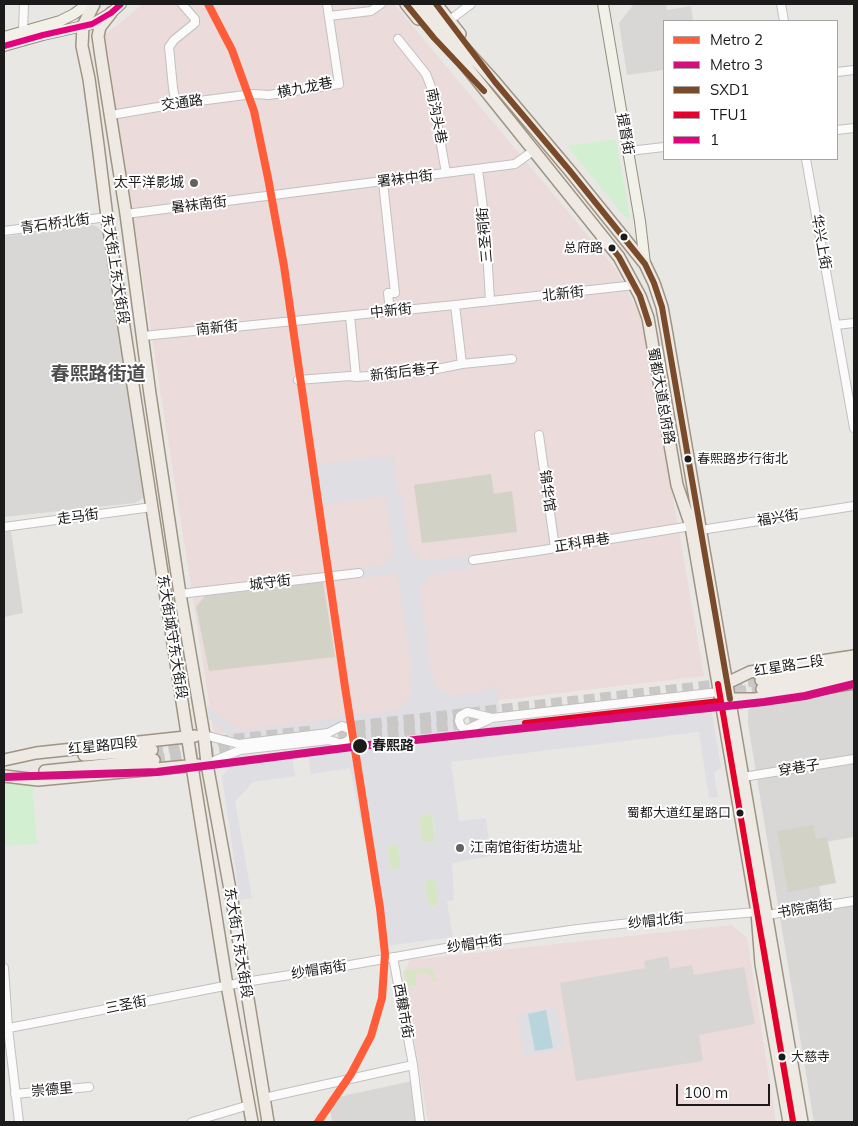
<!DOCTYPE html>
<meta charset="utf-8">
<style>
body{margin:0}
#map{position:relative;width:858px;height:1126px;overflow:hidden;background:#e9e7e4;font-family:Mulish,sans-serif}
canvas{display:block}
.frame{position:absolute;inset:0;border:5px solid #1b1b1b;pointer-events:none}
.legend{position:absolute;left:663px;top:20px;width:175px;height:140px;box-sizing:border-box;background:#fff;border:1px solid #a4a4a4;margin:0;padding:6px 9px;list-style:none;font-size:15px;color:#1b1b1b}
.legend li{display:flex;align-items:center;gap:10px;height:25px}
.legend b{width:25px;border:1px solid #a4a4a4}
.scale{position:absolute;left:676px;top:1084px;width:94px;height:22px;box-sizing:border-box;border:2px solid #1b1b1b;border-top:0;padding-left:6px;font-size:15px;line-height:18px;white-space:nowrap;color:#1b1b1b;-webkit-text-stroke:4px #fff;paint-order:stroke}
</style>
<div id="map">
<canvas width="858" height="1126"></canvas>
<div class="frame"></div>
<ul class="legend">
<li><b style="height:6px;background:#ff5c39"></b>Metro 2</li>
<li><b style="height:6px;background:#d40f7d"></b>Metro 3</li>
<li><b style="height:6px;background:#7a4b2a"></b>SXD1</li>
<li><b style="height:6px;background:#e4002b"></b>TFU1</li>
<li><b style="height:6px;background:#e5007d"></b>1</li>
</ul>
<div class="scale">100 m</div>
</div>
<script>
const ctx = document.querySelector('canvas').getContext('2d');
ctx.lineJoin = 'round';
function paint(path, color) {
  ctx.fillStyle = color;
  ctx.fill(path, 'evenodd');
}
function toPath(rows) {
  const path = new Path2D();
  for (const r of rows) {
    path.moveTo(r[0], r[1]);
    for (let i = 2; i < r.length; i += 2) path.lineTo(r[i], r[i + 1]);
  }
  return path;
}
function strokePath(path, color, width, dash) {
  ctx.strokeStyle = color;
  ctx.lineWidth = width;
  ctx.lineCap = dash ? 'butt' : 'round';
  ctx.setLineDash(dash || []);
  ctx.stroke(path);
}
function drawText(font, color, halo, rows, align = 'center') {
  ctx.font = font + ' Mulish,"Noto Sans SC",sans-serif';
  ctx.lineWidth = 4;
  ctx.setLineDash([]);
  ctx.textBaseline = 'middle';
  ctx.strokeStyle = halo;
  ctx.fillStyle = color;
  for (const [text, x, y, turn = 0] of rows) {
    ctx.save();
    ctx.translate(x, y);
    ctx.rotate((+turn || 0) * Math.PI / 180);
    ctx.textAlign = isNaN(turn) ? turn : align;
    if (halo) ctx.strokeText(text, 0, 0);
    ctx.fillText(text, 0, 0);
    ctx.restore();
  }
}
const residential = toPath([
 [634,4,666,4,667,10,691,6,693,21,664,21,664,70,627,75,619,23],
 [86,224,96,226,103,232,108,242,148,490,143,498,135,503,4,517,4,237],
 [11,531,23,613,4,617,4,532],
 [854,690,854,837,813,844,822,904,854,898,854,1122,814,1122,748,724,748,710,750,708,754,706],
 [412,1081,417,1122,332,1122,329,1099]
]);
const commercial = toPath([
 [143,4,394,4,616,269,642,319,704,676,214,734,105,35],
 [731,925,747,937,776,1122,428,1122,403,973,410,960]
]);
const religious = toPath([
 [668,956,670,969,692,965,694,975,744,967,755,1024,699,1035,703,1061,576,1081,560,983,645,968,644,961]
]);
const construction = toPath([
 [491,474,494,494,512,491,517,532,422,543,414,485],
 [323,582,335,657,209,671,196,607,205,596],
 [813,825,816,839,827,837,836,883,788,892,777,831]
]);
const grass = toPath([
 [428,813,432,815,435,839,429,843,422,841,419,818],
 [398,844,401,868,391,870,387,846],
 [431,877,436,881,438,904,432,908,429,906,424,883],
 [409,912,412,933,407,938,403,936,398,913],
 [432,968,437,982,434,982,428,972,417,974,415,975,417,985,408,987,405,970]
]);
const park = toPath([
 [616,139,630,218,627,219,567,146],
 [32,781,37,844,4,846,4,783]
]);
const plaza = toPath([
 [393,456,398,494,402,494,410,552,417,552,419,561,471,555,473,568,427,576,428,583,419,585,433,684,450,696,491,689,496,682,500,711,491,712,479,711,469,708,461,709,455,714,454,723,456,728,460,732,465,734,472,733,480,727,492,724,523,720,532,724,554,721,563,716,624,708,630,711,641,710,646,706,696,700,700,701,710,711,712,715,721,767,714,773,718,797,709,798,699,732,451,762,459,821,486,818,491,856,452,863,454,900,447,902,453,937,386,946,350,768,311,774,307,747,331,744,343,746,350,744,353,742,354,738,352,727,348,724,343,723,326,731,236,741,209,719,207,705,240,730,399,710,412,695,409,675,413,674,397,573,364,578,362,568,383,565,394,553,385,496,312,506,308,465],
 [428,813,433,815,435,839,429,843,422,841,419,818],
 [398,844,401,868,391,870,387,846],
 [431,877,436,881,438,904,433,908,429,906,425,884],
 [291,751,295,776,253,782,235,801,252,898,240,900,222,777,238,756],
 [557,1007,564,1048,524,1056,517,1014]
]);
const water = toPath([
 [546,1010,553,1048,535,1051,528,1014]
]);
const primaryTunnel = toPath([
 [719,694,762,689],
 [338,728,761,680],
 [322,740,487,721],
 [152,750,208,742,312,731],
 [154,760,241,749]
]);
const street = toPath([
 [781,4,784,21],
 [329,16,371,11,381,4],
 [450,20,471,4],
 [23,31,24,4],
 [398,39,426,74,431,87,446,173],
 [837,72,854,70],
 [176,104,173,88,169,47,174,40,195,23,195,19,182,4],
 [111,115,176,104,253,94,269,95,339,84,327,4],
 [837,130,854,128],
 [629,151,664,147],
 [806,159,854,428],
 [478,169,486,232,490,301],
 [383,182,395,293,388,293,390,311],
 [126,214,515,164,533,151],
 [4,231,107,217],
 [455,305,462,364],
 [350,316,356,377],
 [836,325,854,323],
 [143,336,455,305,635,285],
 [298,380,350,376,356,377,422,372,462,364,512,359],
 [539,435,555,548],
 [4,527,152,507],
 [701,530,854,506],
 [473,560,537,551,691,526],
 [180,594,359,573],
 [492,718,467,712,460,716,459,721,461,726,463,728,468,729,492,718,719,692],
 [204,735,239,744,328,733,342,726,349,729,351,732,351,737,349,740,343,743,339,743,329,740,240,750,207,764],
 [743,777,854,759],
 [393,957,413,1065,420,1122],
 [4,968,8,1028,19,1122],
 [4,1029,245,982,322,970,457,946,578,929,647,921,757,912,767,915,854,901],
 [15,1094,89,1087],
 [264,1098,413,1065],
 [192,1122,249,1105]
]);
const secondary = toPath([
 [603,4,640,221,645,264],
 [4,37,60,21,74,14,88,4],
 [4,46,43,35,92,24,111,13,121,4]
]);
const primary = toPath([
 [94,4,83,26,82,46,89,79,98,145,107,217,192,766,227,985,252,1122],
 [406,4,418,19],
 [416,4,619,257,640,296,648,318,677,485,691,526,757,912,761,964,789,1122],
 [426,4,447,29,495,82,570,171,645,264,654,283,662,307,666,329,802,1122],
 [436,4,460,34],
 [111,13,100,27,98,36,101,57,126,214,150,394,180,594,204,735,207,764,233,906,268,1122],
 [761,680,854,664],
 [724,687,727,683,750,672,854,656],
 [762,689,854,674],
 [725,695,730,699,755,699,854,683],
 [84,755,152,750],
 [4,760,36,753,195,736],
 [45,771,154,760],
 [4,776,38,780,198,765]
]);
const bus1 = toPath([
 [406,4,434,38,484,91],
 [436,4,495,82,570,171,645,264,654,283,662,307,730,699],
 [612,248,619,257,640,296,649,324]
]);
const bus2 = toPath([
 [718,684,793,1122],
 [525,723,720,701]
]);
const bus3 = toPath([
 [4,46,43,35,92,24,111,13,121,4]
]);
const metro1 = toPath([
 [208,4,232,50,254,111,268,178,284,266,345,687,380,908,385,954,382,998,371,1036,351,1074,318,1122]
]);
const metro2 = toPath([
 [4,777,157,772,360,746,764,702,805,696,854,684]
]);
const markers = [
 [194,183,5,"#636261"],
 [624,237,4.5,"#1b1b1b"],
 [612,248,4.5,"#1b1b1b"],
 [688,459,4.5,"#1b1b1b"],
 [360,746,8,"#1b1b1b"],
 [740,813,4.5,"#1b1b1b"],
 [460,848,5,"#636261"],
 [782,1057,4.5,"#1b1b1b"]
];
const busNames = [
 ["总府路",603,248],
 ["春熙路步行街北",697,459,"left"],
 ["蜀都大道红星路口",731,813],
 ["大慈寺",791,1057,"left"]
];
const streetNames = [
 ["横九龙巷",305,88,-11],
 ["交通路",182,103,-8],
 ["南沟头巷",436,116,79],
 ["提督街",625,134,80],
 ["署袜中街",405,179,-7],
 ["暑袜南街",199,205,-7],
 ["青石桥北街",55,224,-8],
 ["三圣祠街",485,235,-95],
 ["华兴上街",821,242,80],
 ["东大街上东大街段",115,269,81],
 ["北新街",563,294,-6],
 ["中新街",391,311,-6],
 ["南新街",217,328,-6],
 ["新街后巷子",405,372,-7],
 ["蜀都大道总府路",661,396,80],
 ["锦华馆",547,491,82],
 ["走马街",78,517,-8],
 ["福兴街",778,518,-9],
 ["正科甲巷",582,543,-9],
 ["城守街",270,583,-7],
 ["东大街城守东大街段",172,637,81],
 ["红星路二段",789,666,-9],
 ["红星路四段",103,746,-6],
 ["穿巷子",799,768,-9],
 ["书院南街",805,909,-9],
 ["纱帽北街",656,921,-6],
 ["东大街下东大街段",238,943,81],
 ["纱帽中街",475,944,-8],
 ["纱帽南街",319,970,-9],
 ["三圣街",126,1005,-11],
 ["西糠市街",403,1011,80],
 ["崇德里",52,1090,-5]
];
const poiNames = [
 ["太平洋影城",184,183],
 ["江南馆街街坊遗址",470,848,"left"]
];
const stopNames = [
 ["春熙路",372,746]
];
const districtNames = [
 ["春熙路街道",98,374]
];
paint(residential, '#d8d7d5');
paint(commercial, '#ebdbda');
paint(religious, '#d7d6d5');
paint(construction, '#d2d2c6');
paint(grass, '#d6e6c4');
paint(park, '#d2efd1');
paint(plaza, '#dfdee3');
paint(water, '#b8d5dc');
strokePath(primaryTunnel, '#cac8c6', 11, [11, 5.5]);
strokePath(street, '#c2c1c0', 10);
strokePath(secondary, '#90917d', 12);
strokePath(primary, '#9e9483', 14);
strokePath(street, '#fcfbfb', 8);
strokePath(secondary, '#f2f1e9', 10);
strokePath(primary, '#eeeae3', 11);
strokePath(bus1, '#7a4b2a', 6);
strokePath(bus2, '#e4002b', 6);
strokePath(bus3, '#e5007d', 6);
strokePath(metro1, '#ff5c39', 8);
strokePath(metro2, '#d40f7d', 8);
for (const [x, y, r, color] of markers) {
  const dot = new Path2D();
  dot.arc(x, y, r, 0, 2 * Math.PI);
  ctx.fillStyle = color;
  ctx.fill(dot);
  strokePath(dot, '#fff', 2);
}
drawText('13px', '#1b1b1b', '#fff', busNames, 'right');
drawText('14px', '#1b1b1b', '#fff', streetNames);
drawText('14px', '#1b1b1b', '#fff', poiNames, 'right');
drawText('bold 14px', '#1b1b1b', '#fff', stopNames, 'left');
drawText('bold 19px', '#4e4e4e', '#fff', districtNames);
</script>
